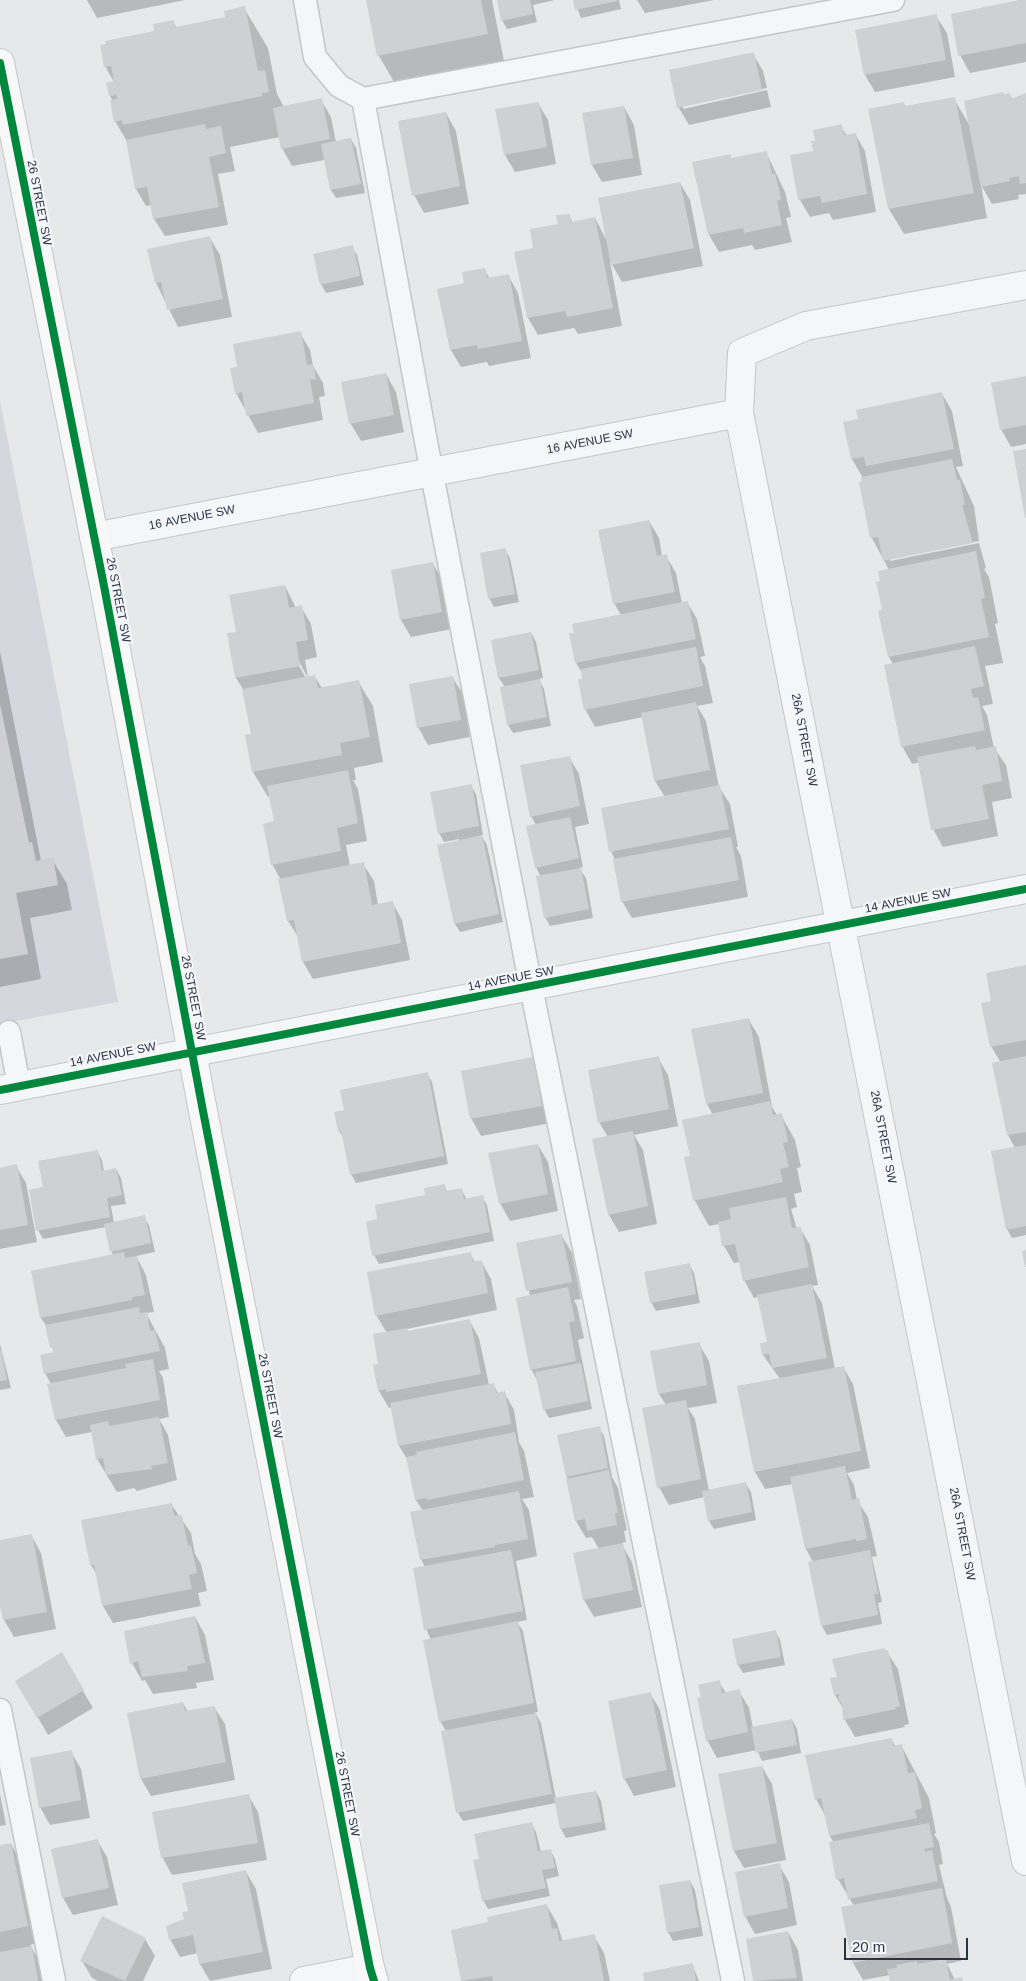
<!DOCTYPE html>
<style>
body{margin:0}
#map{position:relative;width:1026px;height:1981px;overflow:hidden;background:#e6e8ea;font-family:Helvetica,sans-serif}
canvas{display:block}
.scale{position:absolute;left:844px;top:1938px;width:124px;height:22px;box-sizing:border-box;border:2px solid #2b3445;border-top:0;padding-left:6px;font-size:15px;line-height:18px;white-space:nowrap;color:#2b3445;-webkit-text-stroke:4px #f4f6f9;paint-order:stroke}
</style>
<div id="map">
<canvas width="1026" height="1981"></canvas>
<div class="scale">20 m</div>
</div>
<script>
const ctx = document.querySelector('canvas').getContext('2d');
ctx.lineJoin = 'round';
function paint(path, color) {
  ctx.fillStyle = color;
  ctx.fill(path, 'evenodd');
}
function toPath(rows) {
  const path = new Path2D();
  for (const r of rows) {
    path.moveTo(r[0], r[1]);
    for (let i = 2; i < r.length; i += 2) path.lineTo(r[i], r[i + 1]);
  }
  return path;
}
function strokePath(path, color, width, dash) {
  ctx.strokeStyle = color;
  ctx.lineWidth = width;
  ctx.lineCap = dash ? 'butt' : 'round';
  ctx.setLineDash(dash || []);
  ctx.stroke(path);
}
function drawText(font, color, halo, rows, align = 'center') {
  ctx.font = font + ' Helvetica,sans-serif';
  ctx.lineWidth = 4.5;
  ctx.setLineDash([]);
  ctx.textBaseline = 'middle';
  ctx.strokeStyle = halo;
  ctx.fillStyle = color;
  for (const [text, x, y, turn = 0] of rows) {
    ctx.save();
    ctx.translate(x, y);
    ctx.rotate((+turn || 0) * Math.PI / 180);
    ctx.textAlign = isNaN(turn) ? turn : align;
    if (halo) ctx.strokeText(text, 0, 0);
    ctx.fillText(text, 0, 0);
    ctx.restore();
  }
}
const built = toPath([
 [0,401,118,1002,0,1024]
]);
const shadow = toPath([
 [87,0,185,0,97,18],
 [367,0,492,0,505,66,397,87,379,56],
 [498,0,555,0,533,5,537,22,507,29,502,20],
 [574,0,619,0,621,9,581,18],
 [637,0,714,0,645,13],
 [1026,0,1026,62,970,73,960,55],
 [244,8,268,48,277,94,284,107,321,100,331,117,336,142,351,139,356,148,365,193,336,198,331,190,325,160,292,166,282,148,280,137,230,147,235,171,218,174,228,225,165,236,154,219,152,205,146,206,136,189,128,143,115,121,113,101,110,96,114,82,105,66,173,22,177,28,227,18],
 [936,16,947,33,955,77,875,92,865,75],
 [753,54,763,71,767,88,683,106,683,109,767,90,771,107,689,125,679,108,671,71],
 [1009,94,1013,100,1018,99,1018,96,1026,95,1026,194,1018,195,1019,199,992,204,981,185,987,218,904,234,889,209,870,110,906,107,954,99,970,126,1004,95],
 [538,103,548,120,556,164,515,172,505,155,497,110],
 [624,107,634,125,642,175,602,182,592,165],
 [446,113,456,131,469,204,424,213,414,195],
 [841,126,847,136,855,134,865,151,876,212,833,220,829,213,810,217,800,200,814,152],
 [766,152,785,192,791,217,786,218,792,242,755,250,752,245,719,252,709,235,730,156,732,159],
 [680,183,690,200,703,266,622,282,610,261,622,326,578,334,574,328,538,335,528,318,535,249,569,215,573,223,595,218,606,239],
 [210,238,220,255,232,317,178,327,156,283],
 [352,247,357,255,364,285,326,293,321,284],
 [484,269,490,279,508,275,518,293,531,358,489,366,487,362,461,367,451,350],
 [300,333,310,350,313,366,323,383,325,396,319,397,323,420,258,433,236,393],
 [386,374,396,392,404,432,361,441,351,424,342,383],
 [1026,377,1026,444,1011,447,1001,429],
 [942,394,952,411,963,466,956,467,974,506,979,541,890,559,890,561,979,543,986,568,984,569,989,577,998,623,995,624,1003,663,985,666,993,704,982,706,987,715,994,748,1006,765,1012,798,992,802,998,836,943,847,933,829,920,762,912,764,902,746,893,664,889,657,883,610,882,582,889,570,872,538,860,483,863,482,863,478,852,459,845,423],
 [649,521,659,538,662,556,666,556,676,573,682,603,687,602,697,619,705,656,700,657,705,666,713,703,697,706,706,721,719,787,730,804,738,847,736,847,741,856,748,897,632,918,622,901,615,860,611,851,665,797,655,781,643,717,595,727,585,709,583,674,576,663,571,634,621,615,614,603],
 [505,550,510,558,519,602,494,607,489,598],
 [433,564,443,581,452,629,411,637,401,620],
 [285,586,296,608,301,607,311,624,317,657,305,660,308,678,298,660,296,661,306,678,309,678,315,677,322,688,358,681,373,706,383,762,354,768,356,780,353,780,358,789,367,841,346,845,350,866,363,864,374,881,378,905,392,902,402,920,410,960,313,979,303,962,299,938,288,921,281,880,272,864,264,825,275,822,270,796,268,797,253,772,246,736,252,735,243,689,236,678,228,634,238,633,231,596],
 [531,633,536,642,543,678,539,679,544,689,551,726,513,733,508,725,505,687,499,678,492,641],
 [0,651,41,861,52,859,67,884,72,910,30,918,41,979,0,987],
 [452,677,463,694,470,737,428,745,418,727],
 [569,757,579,774,589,824,575,827,583,867,579,868,586,878,593,918,550,926,545,917,541,877,536,867,536,825,531,816],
 [471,786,476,794,483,835,481,835,487,845,503,922,460,932,455,924,459,839,444,842,439,833],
 [1026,966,1026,1235,1012,1238,1007,1229,1015,1148,1008,1135,994,1064,1001,1063,991,1046,993,1002],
 [749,1020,759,1037,772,1107,777,1115,781,1115,795,1140,801,1167,797,1168,802,1192,794,1194,797,1207,791,1209,797,1229,800,1228,810,1245,818,1285,812,1286,822,1303,835,1369,843,1367,853,1384,870,1468,847,1473,854,1485,857,1500,868,1517,877,1556,872,1557,882,1602,878,1603,882,1624,827,1635,822,1626,809,1563,813,1562,806,1549,793,1484,765,1489,755,1472,738,1387,780,1379,763,1355,768,1343,759,1297,754,1298,744,1280,740,1262,734,1263,724,1246,719,1224,709,1226,695,1201,686,1158,691,1157,713,1115,707,1104],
 [532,1058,542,1076,551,1123,481,1136,471,1118],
 [658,1058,668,1075,678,1126,634,1135,643,1150,657,1224,619,1232,609,1215,608,1137,599,1122],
 [427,1074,432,1082,448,1164,356,1183,351,1174,344,1139,339,1131,346,1111],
 [538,1145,548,1162,558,1211,510,1221,500,1203],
 [97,1151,102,1160,104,1172,116,1169,121,1178,126,1204,111,1206,114,1223,144,1217,149,1225,155,1252,136,1256,146,1275,154,1312,146,1313,165,1348,169,1369,159,1371,163,1378,169,1417,159,1419,168,1435,177,1480,137,1491,134,1488,117,1492,97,1459,92,1432,66,1437,56,1420,51,1384,45,1373,54,1353,47,1327,41,1318,33,1272,113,1256,106,1227,43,1239,38,1230,44,1188],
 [16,1166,26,1183,37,1242,0,1249,0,1169],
 [444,1186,448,1192,461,1189,467,1200,482,1196,487,1205,494,1241,379,1264,374,1255,379,1220],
 [562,1236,572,1253,581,1299,574,1300,577,1306,584,1338,578,1340,592,1409,549,1418,544,1409,539,1383,531,1369,530,1296,518,1244],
 [470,1254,475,1262,481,1261,491,1279,497,1310,407,1329,409,1332,469,1320,479,1338,489,1385,493,1384,498,1393,504,1392,514,1410,519,1442,524,1451,534,1497,522,1499,529,1510,537,1556,516,1561,527,1620,517,1622,523,1631,538,1712,535,1712,541,1723,556,1799,596,1792,601,1801,606,1830,566,1838,561,1829,556,1803,463,1821,458,1813,446,1731,440,1721,431,1640,426,1629,425,1567,421,1559,423,1511,416,1500,409,1462,399,1446,392,1407,389,1408,379,1391,380,1365,387,1333,376,1315],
 [689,1264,694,1273,700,1303,656,1311,651,1302],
 [0,1344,11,1388,0,1390],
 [699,1344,709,1361,717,1403,688,1408,695,1419,709,1491,746,1484,751,1492,756,1520,714,1529,709,1521,705,1497,669,1505,659,1487,666,1405,659,1394],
 [599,1428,604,1436,612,1477,618,1488,627,1530,624,1531,626,1542,621,1543,632,1562,642,1607,594,1617,584,1600,575,1554,599,1549,592,1537,586,1538,576,1521,559,1436],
 [171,1504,191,1533,195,1554,201,1564,207,1591,198,1593,201,1606,113,1623,103,1606,98,1577,91,1565],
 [31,1535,41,1553,56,1629,14,1637,4,1620,0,1599,0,1542],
 [195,1617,205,1635,214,1680,196,1683,197,1688,153,1694,145,1680,142,1681,132,1663],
 [775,1631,780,1640,785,1665,743,1673,738,1665],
 [885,1649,898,1669,909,1724,904,1725,905,1727,855,1737,845,1720,844,1710,835,1695,832,1679,838,1678],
 [61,1654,93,1708,48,1735,17,1681],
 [719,1682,726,1693,739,1691,749,1708,753,1728,792,1720,797,1729,801,1753,762,1761,757,1750,717,1758,707,1740,702,1698],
 [650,1693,660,1710,676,1787,634,1796,624,1778],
 [183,1703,188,1712,214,1707,225,1724,235,1780,151,1796,141,1779],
 [891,1739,896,1747,901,1745,929,1798,936,1833,934,1834,939,1842,943,1864,939,1865,947,1898,951,1907,961,1961,947,1964,955,1980,963,1981,891,1981,890,1975,863,1980,853,1963,854,1906,838,1879,834,1843,830,1836,826,1817,816,1799],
 [71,1752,81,1769,90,1818,50,1825,40,1807],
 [762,1767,772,1784,786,1860,744,1868,734,1851,719,1775],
 [0,1794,6,1825,0,1826],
 [248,1795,258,1812,267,1860,172,1875,162,1857],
 [531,1823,536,1832,541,1852,550,1850,555,1859,559,1876,546,1879,550,1896,488,1909,483,1900,480,1860],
 [97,1840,107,1857,118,1905,73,1915,63,1898],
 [11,1844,21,1862,37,1943,30,1945,41,1964,44,1981,0,1981,0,1846],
 [779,1865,789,1882,797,1925,755,1934,745,1916],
 [246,1872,256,1889,272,1969,210,1981,200,1964,198,1953,180,1957,170,1939,189,1912],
 [690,1881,695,1890,703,1936,673,1941,668,1932],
 [547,1906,557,1923,563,1942,594,1936,604,1953,610,1981,462,1981,452,1931,489,1923],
 [788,1932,798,1950,803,1981,755,1981,748,1940],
 [145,1939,155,1956,143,1981,98,1981,92,1978,82,1961],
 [692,1964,699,1981,646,1981]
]);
const building = toPath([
 [366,0,481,0,488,34,377,56],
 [497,0,530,0,533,14,501,21],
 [573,0,617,0,617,1,575,10],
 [1019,0,1026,0,1026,43,958,56,951,14],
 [245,6,258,71,265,70,269,92,262,93,262,96,123,125,122,120,114,122,110,100,117,99,116,95,109,96,106,83,114,81,111,66,104,67,100,45,106,44,105,41,154,31,153,24,174,20,175,27,225,17,224,11],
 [937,14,946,60,864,75,855,30],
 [754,52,762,90,677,108,669,70],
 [1003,92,1004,94,1010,93,1011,99,1026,93,1026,183,1020,184,1019,176,1009,178,1010,181,981,187,964,101],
 [955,97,974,193,888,209,868,109,904,102,905,106],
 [322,98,330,139,281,149,273,108],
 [539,102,547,147,504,155,495,109],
 [624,106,633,158,591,165,582,113],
 [446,112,460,186,412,196,398,121],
 [205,124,206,129,221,126,226,153,209,157,219,207,153,219,147,187,135,189,126,140],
 [842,124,844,135,856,133,867,194,822,203,820,196,798,200,790,155,813,151,811,141,815,141,813,130],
 [351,138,361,184,330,190,321,144],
 [767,151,772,174,775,173,781,199,777,201,782,225,744,233,743,228,708,235,692,162,731,154,731,158],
 [680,182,694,248,611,265,598,198],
 [570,214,571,222,595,217,613,308,567,317,565,311,527,318,514,252,533,248,530,229,558,224,556,215],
 [210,236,223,299,167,310,161,282,155,283,147,249],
 [353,245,360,276,320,285,313,254],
 [485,268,487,278,509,274,522,341,478,349,477,345,450,350,437,289,464,283,462,272],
 [301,331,307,365,313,364,316,379,310,380,314,403,246,416,242,392,235,394,230,368,237,367,233,344],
 [386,373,394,415,349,424,341,382],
 [1026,376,1026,425,1000,430,991,383],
 [942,392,954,449,866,466,864,457,851,459,843,422,858,419,856,410],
 [1026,449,1026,518,1025,518,1013,451],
 [952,459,957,480,960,480,965,505,962,505,973,543,883,561,878,537,870,538,859,482,862,481,861,477],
 [649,520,657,556,667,554,675,592,613,604,598,530],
 [506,548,515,594,488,599,480,553],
 [976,551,985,598,981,599,989,637,888,657,878,611,882,609,876,582,880,581,878,571],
 [433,562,442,612,400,620,391,570],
 [285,585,289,608,302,605,308,640,296,642,300,666,235,678,227,633,236,632,229,595],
 [688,601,696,639,575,663,569,633,574,633,572,624],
 [531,632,539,670,498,678,491,640],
 [975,646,984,686,971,689,973,698,978,697,985,730,901,747,884,665],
 [696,647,703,686,584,710,578,679,582,679,581,669],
 [315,675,318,688,359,680,370,737,340,743,342,755,252,772,245,735,251,734,242,689],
 [453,676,461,720,417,728,409,684],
 [540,679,547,717,507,725,500,687],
 [696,702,710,770,654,781,641,713],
 [0,704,29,843,32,842,36,861,53,857,58,885,16,893,28,954,0,959],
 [975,746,976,750,996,746,1002,781,982,785,989,819,931,830,917,757],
 [570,756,580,806,530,817,520,765],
 [348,770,358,823,337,828,341,851,271,865,263,824,274,821,267,786],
 [472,784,479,826,438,834,430,792],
 [720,785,729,829,609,852,601,808],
 [570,817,579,858,535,868,526,826],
 [482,835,499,914,454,924,437,845],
 [731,837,739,880,621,902,613,859],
 [364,862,372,905,393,901,401,943,302,962,294,920,287,921,278,879],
 [581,868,589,909,544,918,536,876],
 [1026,965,1026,1040,990,1047,981,1003,991,1001,986,973],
 [749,1018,763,1093,706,1104,691,1029],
 [659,1056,669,1109,598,1123,588,1070],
 [1026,1056,1026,1132,1007,1135,992,1063],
 [533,1057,542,1106,470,1119,461,1071],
 [428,1072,444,1156,350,1175,341,1131,338,1131,334,1112,344,1110,340,1090],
 [770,1101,773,1115,782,1113,788,1142,783,1143,789,1167,780,1169,783,1182,693,1201,684,1157,690,1156,682,1120],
 [633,1131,648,1206,608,1215,592,1139],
 [538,1144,548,1194,499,1204,488,1153],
 [1026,1145,1026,1226,1006,1230,991,1151],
 [98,1150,102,1171,116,1168,122,1195,107,1198,110,1217,36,1231,29,1190,43,1187,38,1161],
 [17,1164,28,1225,0,1230,0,1168],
 [445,1184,446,1191,462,1188,464,1199,483,1195,490,1232,372,1256,366,1222,377,1219,375,1205,425,1195,424,1188],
 [786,1197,792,1228,801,1227,809,1267,743,1281,735,1244,722,1246,718,1222,731,1219,729,1208],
 [145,1215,151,1243,110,1252,104,1224],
 [562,1234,572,1282,526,1291,516,1243],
 [1026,1250,1026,1267,1025,1267,1022,1251],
 [124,1252,125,1258,137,1256,145,1295,132,1297,132,1300,40,1318,31,1271],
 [471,1252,473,1262,482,1260,488,1293,375,1316,367,1272],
 [690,1263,696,1294,650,1303,644,1272],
 [812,1284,827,1358,772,1368,769,1354,762,1355,760,1343,767,1342,757,1295],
 [568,1287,575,1321,569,1322,576,1361,530,1370,516,1298],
 [139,1307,140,1313,147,1312,150,1331,155,1330,160,1351,44,1374,40,1355,54,1352,53,1347,50,1348,45,1325],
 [470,1319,481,1374,386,1392,386,1389,378,1391,373,1365,378,1364,373,1334,408,1328,408,1331],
 [700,1342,707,1385,658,1394,650,1351],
 [1,1350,7,1380,0,1381,0,1351],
 [153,1359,160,1400,55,1420,47,1384,126,1368,125,1364],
 [581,1363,588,1401,543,1410,535,1372],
 [844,1366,861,1451,754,1472,737,1386],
 [494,1383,496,1393,505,1391,511,1424,398,1446,390,1403],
 [686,1400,701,1479,657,1488,642,1408],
 [159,1417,168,1463,151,1466,152,1469,106,1475,103,1458,96,1459,90,1425,108,1421,109,1426],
 [600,1426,608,1468,566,1477,557,1435],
 [515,1432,524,1480,427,1500,427,1498,415,1500,406,1457,417,1455,416,1452],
 [845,1466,852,1500,859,1498,867,1539,856,1541,856,1539,805,1549,790,1477],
 [609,1470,618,1513,615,1513,617,1525,587,1531,585,1519,575,1521,566,1479],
 [746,1482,752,1512,708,1521,702,1491],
 [519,1491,528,1539,495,1545,495,1547,420,1560,410,1512],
 [172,1503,174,1516,182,1515,188,1546,191,1545,197,1573,189,1575,192,1589,102,1606,94,1565,90,1565,81,1520],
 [32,1534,47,1612,3,1620,0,1606,0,1540],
 [623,1543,633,1590,583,1600,573,1553],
 [511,1550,523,1611,424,1630,413,1568],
 [870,1550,878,1594,874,1594,878,1615,821,1626,808,1562],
 [195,1616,205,1663,187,1666,188,1671,142,1677,138,1661,130,1664,124,1631],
 [518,1621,534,1703,439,1722,423,1640],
 [776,1630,781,1657,737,1665,732,1639],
 [885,1648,886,1651,888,1650,900,1707,895,1707,896,1709,843,1720,842,1705,838,1697,840,1694,834,1695,830,1678,837,1677,832,1659],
 [62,1652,84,1690,37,1718,15,1681],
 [720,1680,722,1693,740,1689,748,1732,706,1741,697,1698,701,1697,698,1685],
 [651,1692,667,1770,623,1779,608,1701],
 [183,1702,185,1711,215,1706,226,1762,140,1779,127,1713],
 [536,1713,552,1794,456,1813,441,1731],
 [792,1719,797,1745,756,1753,751,1727],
 [892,1738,893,1746,902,1744,908,1773,915,1772,922,1808,915,1810,917,1818,829,1836,821,1798,815,1800,805,1755],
 [72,1750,81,1800,39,1808,30,1758],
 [762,1766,777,1843,733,1851,718,1774],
 [596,1791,602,1822,560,1829,554,1798],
 [249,1794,258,1843,161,1858,152,1812],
 [532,1822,538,1851,551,1849,555,1868,542,1870,546,1888,482,1901,473,1860,479,1859,474,1834],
 [929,1823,934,1847,924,1849,925,1852,932,1850,938,1881,848,1899,844,1878,836,1880,829,1842],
 [98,1839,109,1888,62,1898,51,1849],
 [11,1843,28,1926,0,1932,0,1845],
 [780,1863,788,1908,744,1917,735,1872],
 [246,1870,263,1952,199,1964,193,1935,169,1940,166,1926,184,1919,182,1912,188,1911,182,1883],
 [690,1880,699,1927,667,1933,659,1885],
 [942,1888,952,1943,852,1963,841,1907],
 [547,1904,552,1929,557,1928,559,1941,595,1934,604,1981,493,1981,492,1976,461,1981,451,1930,488,1922,487,1917],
 [102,1916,146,1938,125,1981,80,1961],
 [788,1931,797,1978,753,1981,746,1939],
 [32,1946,38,1981,0,1981,0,1952],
 [946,1959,950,1981,890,1981,887,1969,897,1968,896,1965,917,1961,917,1964],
 [693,1963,696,1981,644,1981,643,1973],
 [962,1977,963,1981,950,1981,950,1980]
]);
const lane = toPath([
 [305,0,315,57,339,86,363,99],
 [9,1032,19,1086],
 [0,1710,54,1981],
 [733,1981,531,987,432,474,363,99,893,0]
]);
const street = toPath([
 [739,413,1026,1861],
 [94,537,739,413,742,353,806,326,1026,285],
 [0,1090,1026,889],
 [304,1981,370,1968]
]);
const secondary = toPath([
 [0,63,104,586,203,1111,370,1968,374,1981]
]);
const cycleway = toPath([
 [0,63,104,586,203,1111,370,1968,374,1981],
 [0,1090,1026,889]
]);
const streetNames = [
 ["26 STREET SW",39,203,79],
 ["16 AVENUE SW",590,442,-11],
 ["16 AVENUE SW",192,518,-11],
 ["26 STREET SW",118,600,79],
 ["26A STREET SW",804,740,79],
 ["14 AVENUE SW",908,901,-11],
 ["14 AVENUE SW",511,979,-11],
 ["26 STREET SW",193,998,79],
 ["14 AVENUE SW",113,1055,-11],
 ["26A STREET SW",883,1137,79],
 ["26 STREET SW",270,1396,79],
 ["26A STREET SW",962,1534,79],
 ["26 STREET SW",347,1794,79]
];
paint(built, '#d4d7dd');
paint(shadow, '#0003');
paint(building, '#ced0d3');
strokePath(lane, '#c4c6c8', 25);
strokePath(street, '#c4c6c8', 30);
strokePath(secondary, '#c4c6c8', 30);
strokePath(lane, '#f5f6f7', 22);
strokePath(street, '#f5f6f7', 28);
strokePath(secondary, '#f8f8f8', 28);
strokePath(cycleway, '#00873e', 8);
drawText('12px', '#2b3445', '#f4f6f9', streetNames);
</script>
